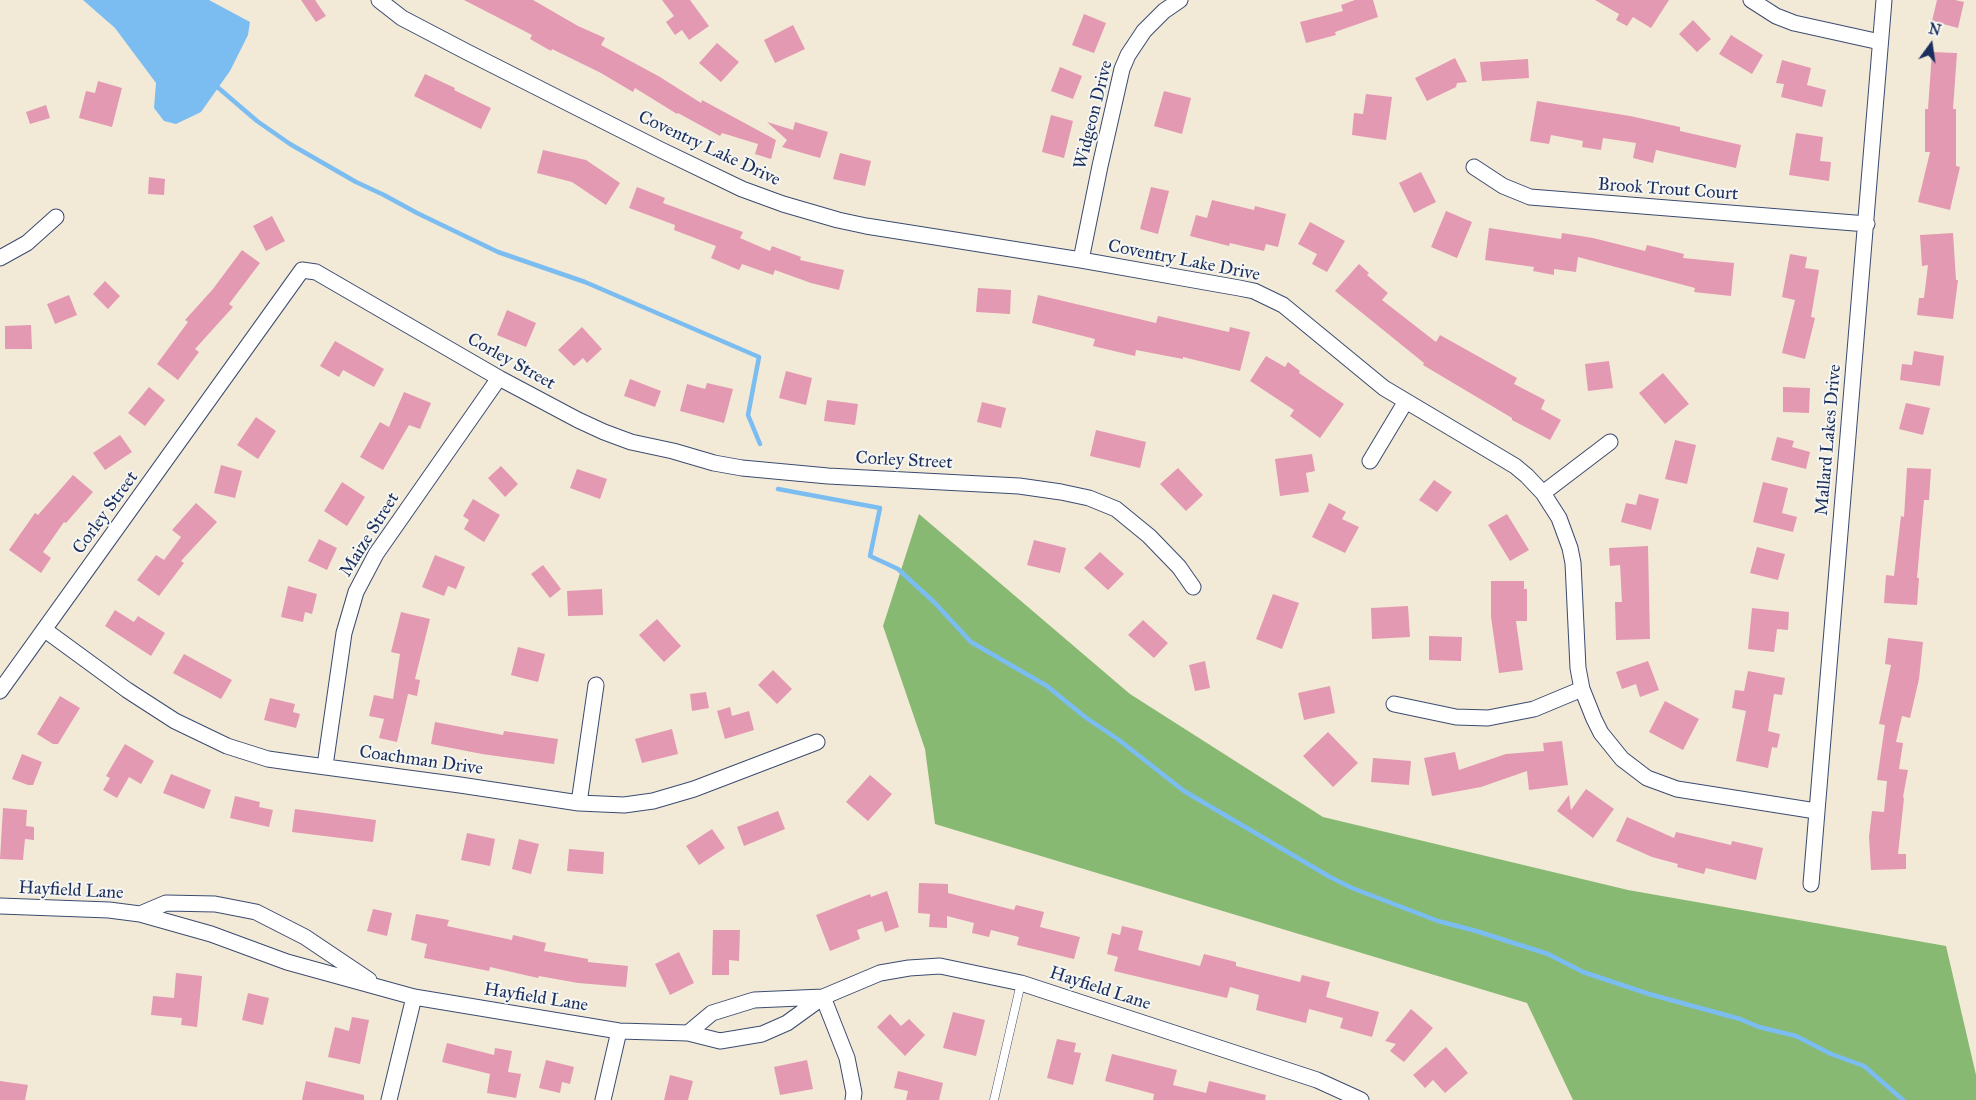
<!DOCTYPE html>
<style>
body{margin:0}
#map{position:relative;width:1976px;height:1100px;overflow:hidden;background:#f2ead7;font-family:"IM FELL Great Primer",serif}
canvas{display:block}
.north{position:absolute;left:1906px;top:20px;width:50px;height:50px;-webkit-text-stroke:4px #f6f6f2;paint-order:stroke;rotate:14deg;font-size:14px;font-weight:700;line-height:20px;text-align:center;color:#1b2f5e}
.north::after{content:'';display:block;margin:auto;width:18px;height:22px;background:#1b2f5e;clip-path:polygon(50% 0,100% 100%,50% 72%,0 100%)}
</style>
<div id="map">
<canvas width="1976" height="1100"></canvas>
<div class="north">N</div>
</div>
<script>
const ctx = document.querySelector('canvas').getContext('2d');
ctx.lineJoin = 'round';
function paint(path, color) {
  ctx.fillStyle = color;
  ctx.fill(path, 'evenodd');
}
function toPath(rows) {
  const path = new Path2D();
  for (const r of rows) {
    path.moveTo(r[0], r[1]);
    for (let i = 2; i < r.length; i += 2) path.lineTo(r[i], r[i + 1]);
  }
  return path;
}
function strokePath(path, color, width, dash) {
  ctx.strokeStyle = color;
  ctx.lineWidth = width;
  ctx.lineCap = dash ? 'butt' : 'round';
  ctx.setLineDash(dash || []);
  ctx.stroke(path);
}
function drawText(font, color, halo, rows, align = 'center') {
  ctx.font = font + ' "IM FELL Great Primer",serif';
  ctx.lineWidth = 4;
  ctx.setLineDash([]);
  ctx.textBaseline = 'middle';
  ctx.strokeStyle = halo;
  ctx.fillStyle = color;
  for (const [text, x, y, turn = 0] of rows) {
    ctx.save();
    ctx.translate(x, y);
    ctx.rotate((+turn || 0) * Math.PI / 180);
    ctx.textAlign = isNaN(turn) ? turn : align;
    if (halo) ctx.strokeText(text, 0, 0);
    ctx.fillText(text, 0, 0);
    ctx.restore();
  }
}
const forest = toPath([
 [919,514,1130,694,1323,817,1628,890,1946,946,1976,1075,1976,1100,1573,1100,1527,1003,935,824,925,749,883,626]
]);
const water = toPath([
 [83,0,209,0,250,22,248,35,230,71,201,112,176,124,164,121,154,108,156,83,115,28]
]);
const stream = toPath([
 [215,85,257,121,290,144,356,182,384,195,417,213,498,252,585,282,759,357,748,415,760,444],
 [778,489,880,508,870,556,898,569,935,603,971,642,1047,686,1085,717,1119,740,1184,791,1330,877,1352,888,1438,921,1476,931,1548,954,1583,972,1649,994,1740,1019,1759,1027,1796,1036,1831,1054,1864,1066,1903,1100]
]);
const building = toPath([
 [301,0,315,0,326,16,316,22],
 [464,0,533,0,578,26,605,38,601,45,660,77,701,103,702,100,776,140,771,159,755,154,758,144,722,133,720,136,678,113,677,114,635,88,633,92,601,73,552,49,551,51,530,39,532,35],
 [662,0,690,0,709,26,689,40,682,30,675,35,666,22,674,16],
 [1355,0,1373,0,1378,17,1335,32,1336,35,1306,43,1300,22,1343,11,1341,5],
 [1595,0,1669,0,1651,28,1633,17,1627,26,1616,20,1619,14],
 [1937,0,1955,0,1964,2,1958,28,1932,21],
 [1084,14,1106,23,1094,53,1072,45],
 [1693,20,1711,39,1697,52,1679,34],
 [793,25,805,49,775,63,764,40],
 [1731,35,1763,55,1752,74,1719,54],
 [717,43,739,62,721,82,699,63],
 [1932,52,1957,53,1953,109,1956,109,1956,166,1960,167,1950,210,1918,202,1930,152,1925,152,1925,109,1928,109],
 [1455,58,1467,82,1457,83,1456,87,1427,101,1415,78],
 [1528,59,1529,78,1482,81,1480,62],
 [1782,60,1811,68,1807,85,1826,90,1822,107,1781,97,1784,84,1776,83],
 [1060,67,1082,76,1073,99,1051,91],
 [425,74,455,88,454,90,491,108,481,129,414,96],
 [98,81,122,88,112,127,79,118,86,91,95,93],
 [1164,91,1191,98,1182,134,1154,126],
 [1366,94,1392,97,1386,140,1352,135,1354,113,1363,114],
 [1537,101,1630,116,1680,127,1680,131,1741,145,1736,168,1656,150,1653,163,1633,158,1636,143,1603,138,1601,150,1582,147,1583,141,1551,135,1549,144,1530,141],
 [46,105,50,118,30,124,26,112],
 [1051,115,1073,121,1064,158,1042,152],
 [767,122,793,130,795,122,828,132,820,158,782,147,787,140],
 [1796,133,1823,137,1820,161,1831,162,1829,181,1789,175],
 [543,150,586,160,620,183,606,205,572,182,537,173],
 [840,153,871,161,865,186,833,179],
 [1421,172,1436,202,1414,213,1399,183],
 [149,177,165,179,164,195,148,194],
 [637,187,665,198,663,203,743,232,740,238,770,251,772,246,801,257,800,260,844,270,839,290,811,283,775,270,773,275,742,264,739,270,711,258,716,246,674,230,675,225,629,208],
 [1151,187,1169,191,1158,234,1140,229],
 [1212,200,1254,210,1255,206,1286,214,1278,247,1266,244,1264,251,1230,243,1229,246,1190,236,1196,215,1207,218],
 [1446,211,1472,222,1457,258,1431,247],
 [272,216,285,241,266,251,253,226],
 [1310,222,1345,241,1327,272,1312,264,1317,254,1298,244],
 [1489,228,1561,239,1562,233,1593,238,1645,251,1647,245,1684,254,1683,258,1734,263,1731,296,1694,292,1695,288,1578,257,1576,272,1554,269,1554,275,1533,271,1534,267,1485,260],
 [1953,233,1956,280,1958,280,1953,319,1917,315,1919,298,1924,298,1928,265,1922,266,1920,235],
 [242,250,260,263,229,304,233,307,195,349,199,352,178,380,157,364,188,322,185,320,213,289],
 [1790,254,1807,257,1805,268,1819,270,1811,317,1815,318,1805,359,1782,353,1795,300,1782,297],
 [1359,264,1369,273,1367,275,1388,293,1382,300,1436,342,1440,335,1517,378,1514,384,1545,400,1541,409,1561,420,1550,440,1512,420,1512,418,1423,365,1424,363,1335,291],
 [105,281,120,296,108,309,93,294],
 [978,288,1011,290,1010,314,976,312],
 [69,295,77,315,55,324,47,304],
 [1038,295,1156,323,1158,316,1229,332,1230,327,1250,332,1240,371,1183,357,1183,359,1136,350,1135,356,1093,346,1095,339,1032,323],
 [507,310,536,323,526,347,497,335],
 [31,325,32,349,5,349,5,326],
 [582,327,602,349,587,363,583,358,574,366,558,350],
 [335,341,384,369,374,387,343,370,339,377,320,366],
 [1914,351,1944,356,1940,386,1900,380,1902,364,1912,365],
 [1266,356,1285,367,1288,362,1300,371,1299,373,1344,404,1320,438,1290,416,1294,410,1250,381],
 [1609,361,1613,388,1588,391,1585,364],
 [786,371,812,378,806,405,779,398],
 [1663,373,1689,404,1665,424,1639,393],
 [630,379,661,391,655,407,624,396],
 [707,383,733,389,724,423,680,411,687,384,705,389],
 [149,387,165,400,145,426,128,413],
 [1783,387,1810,388,1809,413,1783,412],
 [404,392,431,403,420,429,409,425,383,470,360,457,380,422,389,427],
 [827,400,858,404,855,425,824,421],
 [982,402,1006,408,1001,428,977,422],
 [1906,403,1930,408,1923,435,1899,429],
 [256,417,276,431,258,459,237,445],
 [1096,430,1146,442,1140,468,1090,456],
 [120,435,132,452,105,470,93,453],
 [1777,437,1794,441,1792,447,1810,452,1806,469,1771,460],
 [1675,440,1696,445,1687,484,1665,479],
 [1312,454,1315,471,1306,473,1309,492,1280,496,1275,459],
 [221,465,242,471,235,498,214,493],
 [501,466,518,484,505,497,488,478],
 [1178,468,1203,495,1186,511,1160,484],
 [1907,468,1931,469,1929,500,1924,500,1917,578,1919,578,1917,605,1884,603,1886,575,1894,576,1901,516,1904,517],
 [577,469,607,479,600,499,570,488],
 [73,475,93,492,66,523,64,522,43,552,51,558,41,573,9,550,35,513,38,515],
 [1434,480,1452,492,1437,512,1419,500],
 [342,482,365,497,347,526,324,511],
 [1763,482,1788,488,1782,513,1797,517,1793,532,1753,522],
 [1639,494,1659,499,1651,530,1621,522,1626,503,1636,505],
 [473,499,500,515,484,542,464,529,469,520,463,516],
 [196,503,217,522,181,561,184,563,159,596,137,580,156,555,164,560,181,537,172,530],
 [1329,503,1346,512,1342,519,1359,527,1345,553,1312,537],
 [1507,514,1529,550,1510,561,1488,525],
 [319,539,337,548,327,570,308,561],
 [1034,540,1066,548,1060,573,1027,565],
 [1648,546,1650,639,1616,640,1615,602,1622,602,1620,565,1610,566,1609,548],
 [1757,547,1785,554,1778,580,1750,573],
 [1100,552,1124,574,1108,590,1084,568],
 [435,555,465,567,456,589,448,586,444,596,422,587],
 [543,565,561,589,550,598,531,574],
 [1491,581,1524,581,1524,589,1527,589,1527,621,1516,621,1523,670,1499,673,1491,617],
 [288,586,317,594,312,614,305,612,303,622,281,617],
 [602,589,603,615,568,616,567,591],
 [1273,594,1299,603,1282,649,1256,639],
 [1408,606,1410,637,1372,639,1371,608],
 [1752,608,1789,612,1788,630,1777,629,1774,652,1748,649],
 [115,610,134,622,138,616,165,633,151,656,105,626],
 [401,612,430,619,415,679,420,680,417,696,408,694,397,742,379,738,384,719,369,716,374,695,393,699,400,654,391,652],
 [657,619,681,646,664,662,639,635],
 [1143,620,1168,643,1154,658,1128,635],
 [1429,636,1462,637,1461,661,1429,660],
 [1888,638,1923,642,1919,679,1910,718,1902,716,1896,742,1903,743,1899,769,1908,770,1903,797,1904,798,1898,854,1906,854,1906,869,1871,870,1869,837,1872,811,1884,812,1887,781,1877,780,1885,725,1879,724,1891,665,1885,664],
 [518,647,545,654,538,682,511,675],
 [184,654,232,680,221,699,173,673],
 [1205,661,1210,688,1195,691,1189,665],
 [1648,661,1659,690,1640,697,1636,684,1622,689,1616,672],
 [773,670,792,689,777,704,758,685],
 [1748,671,1785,678,1782,695,1774,694,1768,731,1780,734,1777,748,1772,747,1768,768,1736,761,1746,711,1732,708,1735,690,1744,691],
 [1330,686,1335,713,1304,720,1298,693],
 [706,692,709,708,692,711,690,694],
 [60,696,80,708,58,744,53,744,37,734],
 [270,698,295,704,293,712,300,714,296,728,264,720],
 [1665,701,1699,719,1683,750,1649,732],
 [730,707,732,716,749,711,754,730,725,739,717,711],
 [435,722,503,735,504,731,558,739,554,764,482,754,431,744],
 [672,729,678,754,642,763,635,739],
 [1328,732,1358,763,1333,787,1303,756],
 [1562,741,1568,785,1529,790,1527,771,1481,787,1432,796,1424,758,1455,752,1459,770,1506,754,1544,751,1543,743],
 [125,744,154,761,141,784,129,777,117,798,103,790,110,778,106,776],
 [22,754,42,762,33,785,28,785,12,779],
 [1373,758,1411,761,1409,785,1371,782],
 [171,774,211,790,204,809,163,793],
 [870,775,892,794,868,821,846,802],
 [1586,789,1614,809,1593,838,1557,811,1569,795,1571,810],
 [235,796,260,802,259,807,273,810,269,827,230,818],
 [3,808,27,810,26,826,34,827,34,840,25,839,23,860,0,859],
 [295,809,376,820,373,842,292,832],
 [778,811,785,829,744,846,737,827],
 [1627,817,1674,838,1676,832,1731,845,1732,841,1763,848,1756,880,1706,868,1704,874,1677,867,1678,864,1652,857,1616,841],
 [712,829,725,848,699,865,686,846],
 [467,833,495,839,490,866,461,860],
 [519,839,539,844,531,874,512,869],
 [569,849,604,852,603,874,567,871],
 [919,883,948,884,948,893,1014,910,1016,905,1044,912,1040,927,1080,937,1074,959,1017,945,1019,937,991,930,989,937,972,933,974,923,947,916,947,928,929,927,930,914,918,913],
 [887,891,899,927,885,932,882,921,857,930,860,939,830,951,816,915,870,894,871,897],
 [373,909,392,913,387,936,367,931],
 [416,914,449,920,447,926,512,940,513,935,546,943,544,951,588,959,588,962,628,966,626,987,578,983,539,976,538,978,490,967,489,971,424,958,427,944,411,940],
 [1122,926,1143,931,1138,950,1200,966,1204,954,1236,962,1236,966,1300,982,1302,975,1330,982,1326,997,1379,1012,1372,1037,1340,1028,1343,1018,1309,1009,1306,1023,1256,1010,1259,995,1230,987,1227,998,1114,971,1118,957,1107,954,1112,933,1120,935],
 [713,930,740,930,739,961,729,960,729,975,712,975],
 [679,952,694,983,670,995,655,964],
 [176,973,202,976,197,1027,181,1025,182,1018,151,1015,153,996,174,998],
 [248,993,269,998,263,1025,242,1020],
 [1411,1009,1433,1028,1404,1062,1390,1051,1396,1044,1385,1041],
 [953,1012,985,1020,976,1056,943,1048],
 [890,1014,901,1026,909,1019,925,1035,905,1056,877,1027],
 [352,1017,369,1020,360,1064,328,1057,335,1027,349,1031],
 [1057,1039,1076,1043,1074,1052,1081,1053,1073,1085,1047,1078],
 [447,1043,494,1055,495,1048,512,1051,508,1072,521,1074,516,1098,487,1093,490,1074,442,1062],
 [1446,1047,1468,1073,1445,1093,1433,1080,1425,1088,1413,1075],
 [1112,1054,1177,1070,1173,1085,1206,1093,1209,1081,1266,1095,1265,1100,1153,1100,1154,1094,1105,1081],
 [546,1060,574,1067,570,1084,562,1082,560,1093,539,1088],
 [807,1060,813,1089,780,1095,774,1067],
 [898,1071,943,1083,939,1100,906,1100,908,1091,894,1088],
 [670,1075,693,1081,688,1100,664,1100],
 [0,1081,28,1085,25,1100,0,1100],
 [306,1081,364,1095,364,1100,302,1100]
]);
const lane = toPath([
 [994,1100,1021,983]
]);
const street = toPath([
 [379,0,402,18,467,52,659,149,742,189,783,204,838,220,866,226,1081,260,1239,288,1254,291,1283,305,1384,388,1515,466,1527,476,1543,493,1559,518,1570,548,1573,563,1578,668,1582,689,1594,719,1601,733,1622,759,1647,778,1677,789,1816,811],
 [1751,0,1776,16,1794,23,1880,42],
 [1474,167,1503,186,1530,197,1867,224],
 [0,258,27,243,56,217],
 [1081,260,1100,166,1122,69,1128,55,1144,31,1164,11,1180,0],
 [1370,461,1406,401],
 [1543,493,1610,442],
 [45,630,127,690,175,721,227,746,268,759,296,763,460,785,579,803,624,805,653,801,694,789,817,742],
 [0,691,302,270,316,272,499,378,578,420,604,432,631,442,673,451,714,463,742,468,828,476,1019,486,1061,492,1089,498,1116,509,1149,536,1179,567,1193,587],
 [1394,704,1456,717,1488,718,1534,709,1582,689],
 [325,766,344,633,356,592,376,554,499,378],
 [579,803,596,685],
 [1811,884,1884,0],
 [0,906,109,910,140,914,211,934,287,962,414,997,619,1031,688,1033,720,1041,762,1034,787,1023,823,997,880,973,909,968,940,966,1021,983,1317,1080,1361,1100],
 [140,914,166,903,215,904,256,912,305,937,369,980],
 [823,997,847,1058,854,1093,853,1100],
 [688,1033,712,1013,754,1000,823,997],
 [389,1100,414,997],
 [603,1100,619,1031]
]);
const streetNames = [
 ["Widgeon Drive",1094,115,-76],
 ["Coventry Lake Drive",709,149,25],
 ["Brook Trout Court",1668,190,4],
 ["Coventry Lake Drive",1184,261,11],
 ["Corley Street",511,362,29],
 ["Mallard Lakes Drive",1829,440,-85],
 ["Corley Street",904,461,3],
 ["Corley Street",106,513,-54],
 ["Maize Street",370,535,-58],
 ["Coachman Drive",421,761,8],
 ["Hayfield Lane",71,891,3],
 ["Hayfield Lane",1100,989,18],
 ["Hayfield Lane",536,998,9]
];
paint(forest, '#88b973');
paint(water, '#7cbdf1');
strokePath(stream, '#7cbdf1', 4.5);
paint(building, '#e399b2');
strokePath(lane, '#3b4b70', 9);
strokePath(street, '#3b4b70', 17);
strokePath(lane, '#fff', 8);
strokePath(street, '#fff', 15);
drawText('18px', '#1b2f5e', '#f6f6f2', streetNames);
</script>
